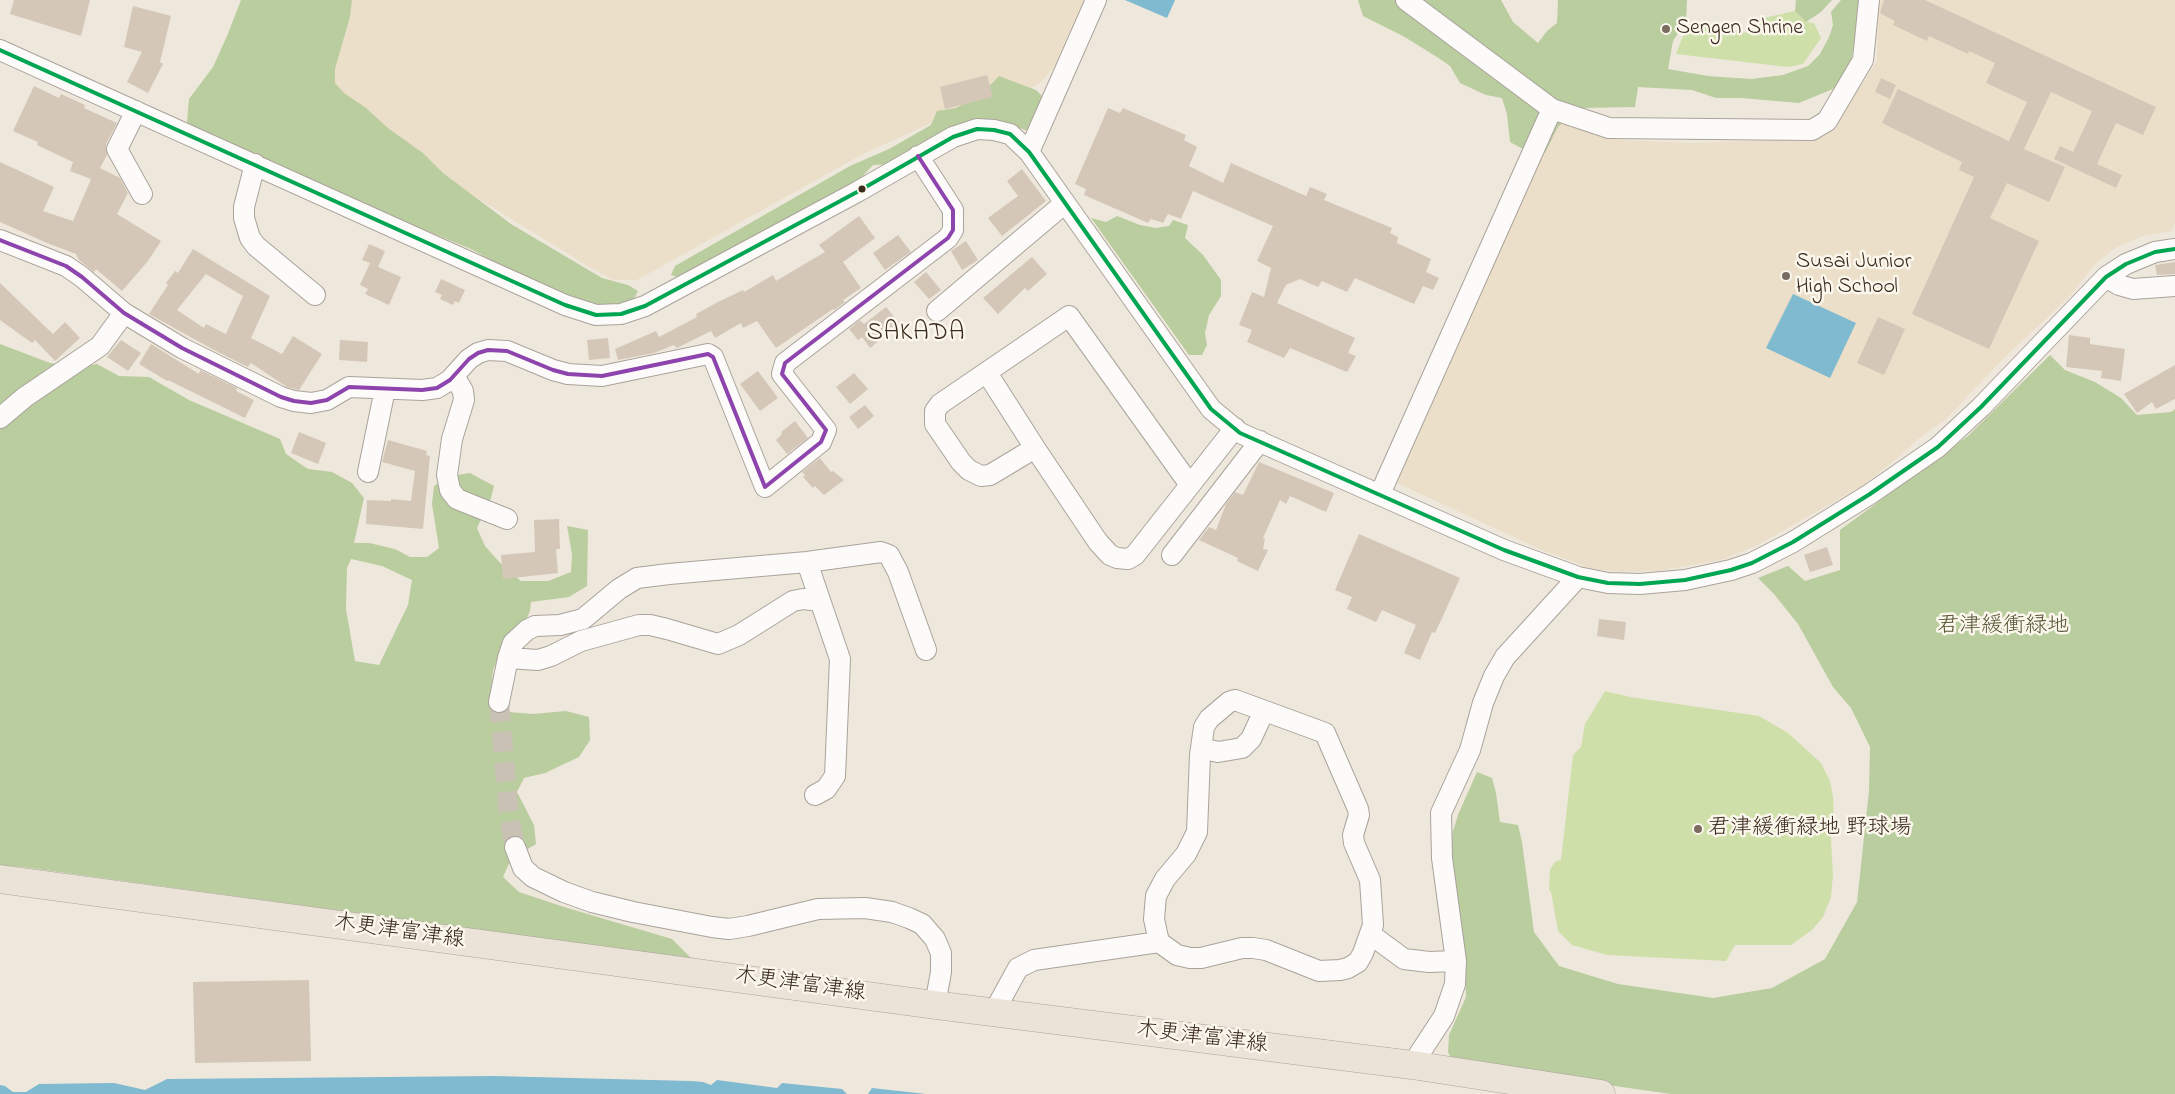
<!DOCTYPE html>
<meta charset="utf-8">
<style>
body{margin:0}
canvas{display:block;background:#eee7db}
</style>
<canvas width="2175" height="1094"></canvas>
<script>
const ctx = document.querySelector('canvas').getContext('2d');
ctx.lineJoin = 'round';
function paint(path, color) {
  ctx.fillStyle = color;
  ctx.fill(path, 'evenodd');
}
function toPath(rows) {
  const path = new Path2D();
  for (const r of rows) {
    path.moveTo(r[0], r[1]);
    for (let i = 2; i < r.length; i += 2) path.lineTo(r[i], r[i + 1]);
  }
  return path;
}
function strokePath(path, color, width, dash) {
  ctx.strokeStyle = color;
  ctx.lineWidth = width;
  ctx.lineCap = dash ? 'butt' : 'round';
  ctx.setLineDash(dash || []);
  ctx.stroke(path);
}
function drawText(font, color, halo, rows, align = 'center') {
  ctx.font = font + ' "Indie Flower","Klee One",sans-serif';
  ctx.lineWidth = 5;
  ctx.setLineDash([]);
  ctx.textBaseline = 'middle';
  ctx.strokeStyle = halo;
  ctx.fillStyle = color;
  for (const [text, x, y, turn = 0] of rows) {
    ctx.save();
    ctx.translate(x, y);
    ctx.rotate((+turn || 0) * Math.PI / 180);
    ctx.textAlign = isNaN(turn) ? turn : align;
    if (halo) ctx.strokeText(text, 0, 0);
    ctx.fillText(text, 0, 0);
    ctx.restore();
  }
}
const built = toPath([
 [352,0,1084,0,1054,67,1040,83,1022,94,929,124,861,155,637,280,614,280,591,268,466,191,443,173,423,153,388,128,366,108,344,94,335,83,335,69,350,17],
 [1881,0,2175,0,2175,221,2172,231,2143,236,2115,248,2095,264,2070,296,2004,358,1946,419,1918,439,1895,460,1862,486,1756,546,1721,560,1657,571,1623,572,1592,569,1544,551,1397,483,1480,288,1556,121,1618,140,1693,143,1817,139,1830,133,1877,61,1878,5]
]);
const green = toPath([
 [1795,11,1806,22,1814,23,1821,38,1803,64,1788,67,1676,54,1687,25,1756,34,1759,19],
 [1605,691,1630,697,1759,716,1788,733,1821,763,1830,781,1833,797,1834,819,1831,840,1833,875,1831,897,1823,917,1812,930,1791,945,1735,945,1726,961,1607,955,1572,945,1558,931,1551,892,1549,890,1550,869,1556,861,1561,860,1573,755,1581,747,1585,724]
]);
const forest = toPath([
 [241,0,352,0,350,17,335,69,335,83,344,93,366,108,388,128,423,153,443,173,511,224,602,278,628,285,638,291,631,305,602,306,566,295,516,274,471,249,363,205,200,132,187,122,189,99,213,67,227,36],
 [1358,0,1501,0,1513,22,1538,43,1547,31,1557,23,1558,0,1687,0,1686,22,1673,41,1668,69,1708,76,1751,79,1783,75,1808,66,1820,54,1829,37,1833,25,1831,12,1841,0,1859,0,1861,9,1848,76,1840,86,1799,103,1741,98,1716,98,1692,90,1638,87,1635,107,1583,108,1573,113,1558,127,1545,153,1521,148,1510,142,1507,114,1502,98,1486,95,1460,83,1450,66,1437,57,1403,36,1363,16],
 [1796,0,1832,0,1821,12,1806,22,1795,11],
 [999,76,1036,90,1044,98,1028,131,994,119,942,131,890,164,873,165,861,178,681,278,671,275,675,266,850,166,889,149,931,125,937,111,956,108,983,93],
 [1117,216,1140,225,1156,228,1169,226,1173,220,1188,225,1185,238,1203,255,1221,280,1221,296,1209,315,1205,333,1207,345,1202,355,1189,355,1091,218,1106,222],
 [0,344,50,363,80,367,97,364,119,376,149,377,189,400,280,439,286,454,308,469,332,472,352,483,364,498,354,543,369,543,395,549,410,557,427,557,439,548,432,504,434,486,451,476,470,473,494,486,491,498,477,528,485,546,502,565,521,581,548,581,571,572,572,554,567,526,588,530,587,586,569,597,531,602,530,611,523,627,506,641,493,670,491,693,509,712,533,714,566,711,589,717,590,740,579,757,545,773,524,778,517,792,534,825,536,844,511,859,503,877,519,892,564,907,672,939,692,959,22,867,0,866],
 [351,559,382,566,412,580,408,605,379,665,355,661,346,609,347,568],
 [2050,355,2065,370,2095,382,2121,398,2137,415,2171,412,2175,409,2175,1094,1671,1094,1453,1063,1448,1052,1449,1035,1466,997,1465,952,1452,866,1451,838,1458,815,1477,772,1492,778,1496,793,1500,822,1518,825,1522,842,1534,932,1559,966,1618,984,1713,998,1772,988,1825,959,1857,902,1869,791,1870,747,1851,708,1833,687,1798,624,1774,594,1758,578,1788,566,1805,581,1840,570,1840,530,1968,436]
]);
const water = toPath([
 [1125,0,1175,0,1167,18],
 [1793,294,1856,323,1830,378,1766,348],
 [494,1076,691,1081,703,1082,711,1085,717,1080,777,1088,782,1083,842,1089,847,1094,0,1094,0,1085,5,1086,13,1092,26,1092,39,1084,114,1083,145,1090,167,1079],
 [872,1088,926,1094,868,1094]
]);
const building = toPath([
 [14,0,90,0,81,36,10,14],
 [1884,0,1925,0,2156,107,2143,135,2116,123,2097,164,2122,175,2116,188,2054,159,2060,146,2073,152,2092,111,2051,92,2024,149,2065,167,2049,202,2007,183,1990,218,2039,241,1989,349,1912,314,1974,177,1959,170,1962,162,1882,123,1898,89,2009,141,2027,102,1986,83,1995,63,1969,51,1968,54,1929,36,1927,41,1893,25,1895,21,1880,13],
 [133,6,171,16,160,62,163,64,148,93,127,82,142,52,124,47],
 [987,75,993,97,945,109,940,87],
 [1881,78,1896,85,1890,99,1875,92],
 [34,86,59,98,61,94,85,105,84,108,117,123,106,144,107,155,100,168,120,178,128,193,117,214,161,241,148,261,122,291,96,269,94,272,79,260,76,254,47,243,0,222,0,162,54,187,43,211,73,221,91,179,70,171,73,162,37,145,38,142,13,131],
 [1108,108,1120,113,1123,108,1186,135,1184,140,1197,147,1189,166,1223,183,1231,163,1306,196,1310,187,1327,194,1324,200,1392,228,1390,233,1398,237,1397,243,1431,259,1426,272,1439,278,1433,290,1423,286,1414,304,1355,278,1347,292,1322,281,1318,287,1300,279,1286,285,1277,303,1355,338,1348,353,1356,356,1347,372,1290,348,1284,358,1247,342,1252,330,1239,325,1252,292,1264,297,1271,268,1257,261,1273,226,1193,191,1181,219,1168,214,1163,223,1151,219,1148,223,1084,195,1086,189,1075,184],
 [1022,169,1046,201,1002,236,988,218,1018,196,1007,181],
 [859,216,875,238,843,262,861,288,843,300,845,302,834,310,833,309,776,348,757,321,743,328,741,323,715,338,711,331,677,348,674,345,654,353,618,360,615,349,656,331,659,337,697,317,696,314,716,303,743,290,744,292,773,275,776,281,825,252,819,245],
 [898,235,911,252,885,270,873,253],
 [966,241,978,260,962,270,951,251],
 [369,244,385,251,378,267,401,277,389,305,365,294,368,289,360,285,370,263,362,260],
 [193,249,270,296,251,338,282,354,293,336,322,354,299,390,287,387,251,363,248,367,212,349,149,314,168,285,166,283,175,271,178,273],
 [206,274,243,296,226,334,206,324,204,328,177,310],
 [1032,257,1047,274,1028,291,1025,288,998,314,983,298],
 [2175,262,2175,274,2157,275,2155,265],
 [926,272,941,290,929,299,914,282],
 [441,279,465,290,459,303,455,301,453,305,440,299,442,295,435,292],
 [0,283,53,334,65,322,80,338,55,361,35,340,32,343,0,320],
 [886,307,900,324,870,348,862,337,858,340,849,329,860,320,864,324],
 [1878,317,1905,329,1884,375,1857,363],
 [2069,335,2090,338,2090,344,2125,349,2121,381,2101,378,2102,371,2066,367],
 [608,338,610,358,589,360,587,340],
 [121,340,141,353,128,371,107,357],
 [340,340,368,342,367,362,339,360],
 [151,344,199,374,200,370,237,388,236,391,254,400,245,418,168,380,167,381,139,364],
 [2175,365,2175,399,2156,409,2152,402,2137,413,2124,394],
 [758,371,778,398,760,411,740,384],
 [854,373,868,389,850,404,836,387],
 [865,405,874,416,858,429,849,417],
 [795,421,808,438,787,454,776,440,782,434,781,432],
 [299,432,326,443,318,464,291,453],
 [388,440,427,451,426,455,430,456,423,529,366,524,367,500,391,501,391,499,411,501,415,471,382,462],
 [820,458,831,472,833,471,844,480,824,495,815,486,813,488,803,477,805,475,802,472],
 [1259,462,1334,493,1326,512,1290,496,1286,504,1280,500,1263,538,1265,539,1263,549,1268,550,1258,571,1237,561,1238,558,1199,540,1209,527,1216,530,1226,504,1235,492,1243,495],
 [559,519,560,549,556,549,558,573,503,579,501,555,535,552,534,520],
 [1359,534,1460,578,1443,616,1435,633,1432,632,1420,660,1404,653,1416,625,1382,610,1376,622,1347,609,1352,597,1335,590],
 [1827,547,1833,565,1810,572,1804,555],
 [1599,619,1626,622,1624,640,1597,636],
 [309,980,311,1061,195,1063,193,982]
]);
const streetTunnel = toPath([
 [499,702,509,816,515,847]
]);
const street = toPath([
 [1406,0,1552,109,1609,128,1812,130,1827,121,1863,60,1869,0],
 [0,50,565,305,596,315,621,314,645,306,857,192,953,137,977,129,994,130,1010,134,1029,152,1211,409,1240,433,1504,550,1578,577,1608,583,1640,584,1685,580,1731,570,1752,563,1793,542,1870,494,1938,447,1981,407,2106,277,2126,264,2155,252,2175,249],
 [136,111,117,149,142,194],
 [1029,152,1096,0],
 [255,164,244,207,244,218,250,238,256,246,315,295],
 [0,240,66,266,82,277,124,313,182,348,281,397,294,401,311,403,327,400,349,387,422,390,437,388,450,380,469,359,478,353,488,350,507,351,553,370,568,374,602,376,708,354,713,357,765,487,821,442,826,430,782,374,785,363,948,238,953,230,953,210,918,156],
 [2106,277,2119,285,2133,289,2175,286],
 [937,311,1065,203],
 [987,373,1035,448],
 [454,376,463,391,464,400,452,439,447,475,450,490,457,499,507,519],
 [0,418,25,397,100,346,124,313],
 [368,472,385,389],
 [1190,485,1069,316,940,404,935,411,935,424,961,462,969,470,981,476,990,475,1035,448,1098,542,1110,555,1117,558,1128,559,1135,555,1235,428],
 [1380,494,1552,109],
 [1172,555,1260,441],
 [807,562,840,659,835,776,826,789,815,795],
 [508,658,538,660,551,656,581,641,639,625,650,625,667,629,718,644,739,635,793,601,803,599,820,601],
 [1235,700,1325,733,1358,809,1359,815,1353,835,1354,843,1370,880,1373,925,1363,953,1358,962,1348,968,1340,970,1319,971,1266,950,1253,948,1242,948,1201,958,1190,958,1177,955,1159,942,1154,919,1156,896,1165,879,1186,854,1197,832,1200,755,1204,727,1209,719,1229,702,1235,700],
 [499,702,508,658,513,643,527,630,535,626,560,625,583,619,619,589,637,578,669,574,807,562,881,552,889,555,898,572,926,650],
 [1201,748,1218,752,1242,748,1251,739,1264,711],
 [515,847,523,868,533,877,564,892,592,902,633,912,712,927,729,929,748,926,818,909,865,908,892,912,909,918,922,924,935,939,941,953,941,972,935,1005],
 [1370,934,1404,959,1429,962,1456,961],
 [994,1012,1018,968,1034,960,1159,942],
 [1412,1065,1444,1016,1455,984,1456,961,1442,858,1441,813,1470,750,1483,703,1494,676,1505,657,1578,577]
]);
const primary = toPath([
 [0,879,935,1005,1412,1065,1601,1094]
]);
const bus1 = toPath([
 [0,50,565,305,596,315,621,314,645,306,857,192,953,137,977,129,994,130,1010,134,1029,152,1211,409,1240,433,1504,550,1578,577,1608,583,1640,584,1685,580,1731,570,1752,563,1793,542,1870,494,1938,447,1981,407,2106,277,2126,264,2155,252,2175,249]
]);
const bus2 = toPath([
 [0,240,66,266,82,277,124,313,182,348,281,397,294,401,311,403,327,400,349,387,422,390,437,388,450,380,469,359,478,353,488,350,507,351,553,370,568,374,602,376,708,354,713,357,765,487,821,442,826,430,782,374,785,363,948,238,953,230,953,210,918,156]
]);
const markers = [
 [1666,29,5,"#7a6c60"],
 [862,189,4.5,"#3b2a1e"],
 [1786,276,5,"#7a6c60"],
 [1698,829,5,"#7a6c60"]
];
const poiNames = [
 ["Sengen Shrine",1676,29],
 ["Susai Junior",1796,263],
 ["High School",1796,288],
 ["君津緩衝緑地 野球場",1708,829]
];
const parkNames = [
 ["君津緩衝緑地",2003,627]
];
const streetNames = [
 ["木更津富津線",399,933,8],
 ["木更津富津線",800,986,8],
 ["木更津富津線",1202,1039,7]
];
const quarterNames = [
 ["SAKADA",916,335]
];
paint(built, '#ecdfc9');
paint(green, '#cfdfa9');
paint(forest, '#bacd9f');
paint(water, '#80bad1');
paint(building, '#d5c7b8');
strokePath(streetTunnel, '#cac1b5', 20, [20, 10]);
strokePath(street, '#aaa39b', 22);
strokePath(primary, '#aaa39b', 29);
strokePath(street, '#fcfbfa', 20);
strokePath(primary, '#ebe3d7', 28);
strokePath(bus1, '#00a651', 4);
strokePath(bus2, '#8e44ad', 4);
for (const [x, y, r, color] of markers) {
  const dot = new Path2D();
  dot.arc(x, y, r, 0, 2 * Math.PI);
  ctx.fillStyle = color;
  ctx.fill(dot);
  strokePath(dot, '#fbf7ec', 2);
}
drawText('22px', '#3b2a1e', '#fbf7ec', poiNames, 'left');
drawText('22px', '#5a5636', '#fbf7ec', parkNames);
drawText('22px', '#3b2a1e', '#fbf7ec', streetNames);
ctx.letterSpacing = '1px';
drawText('25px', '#3b2a1e', '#fbf7ec', quarterNames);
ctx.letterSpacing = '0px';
</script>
